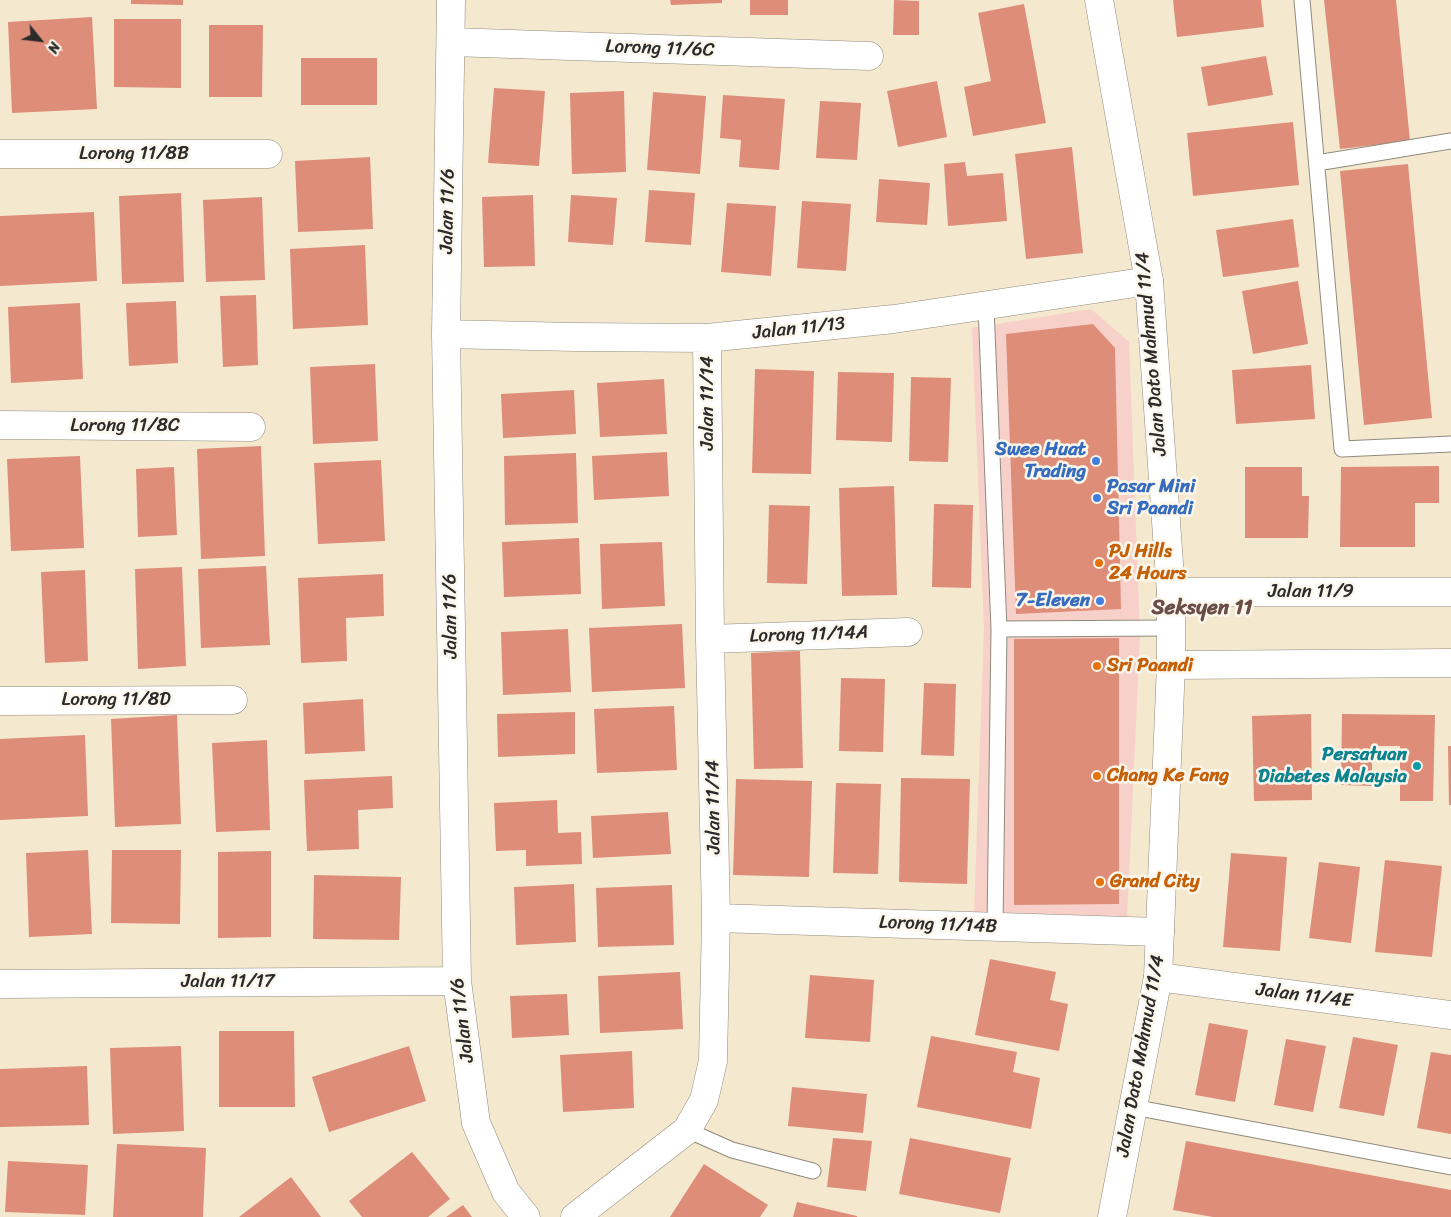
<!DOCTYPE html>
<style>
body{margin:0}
#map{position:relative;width:1451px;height:1217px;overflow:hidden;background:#f4e8cf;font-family:Sriracha,sans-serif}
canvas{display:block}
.north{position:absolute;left:15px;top:15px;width:50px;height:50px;-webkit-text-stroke:4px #fbf7ec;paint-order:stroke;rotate:119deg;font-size:14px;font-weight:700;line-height:20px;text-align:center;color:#2b2b2b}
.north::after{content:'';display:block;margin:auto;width:18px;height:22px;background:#2b2b2b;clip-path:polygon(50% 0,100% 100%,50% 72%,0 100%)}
</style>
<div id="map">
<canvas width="1451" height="1217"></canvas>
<div class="north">N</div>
</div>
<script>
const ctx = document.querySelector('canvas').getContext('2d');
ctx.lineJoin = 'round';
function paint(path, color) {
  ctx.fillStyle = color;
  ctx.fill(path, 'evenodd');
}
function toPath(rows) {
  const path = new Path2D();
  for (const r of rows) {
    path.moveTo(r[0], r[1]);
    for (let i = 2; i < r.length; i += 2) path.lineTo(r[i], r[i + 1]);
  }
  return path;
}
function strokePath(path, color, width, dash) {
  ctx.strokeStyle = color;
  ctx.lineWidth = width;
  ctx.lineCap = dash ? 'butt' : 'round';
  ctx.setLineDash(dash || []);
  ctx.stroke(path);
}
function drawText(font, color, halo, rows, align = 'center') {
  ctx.font = font + ' Sriracha,sans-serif';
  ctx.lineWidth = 5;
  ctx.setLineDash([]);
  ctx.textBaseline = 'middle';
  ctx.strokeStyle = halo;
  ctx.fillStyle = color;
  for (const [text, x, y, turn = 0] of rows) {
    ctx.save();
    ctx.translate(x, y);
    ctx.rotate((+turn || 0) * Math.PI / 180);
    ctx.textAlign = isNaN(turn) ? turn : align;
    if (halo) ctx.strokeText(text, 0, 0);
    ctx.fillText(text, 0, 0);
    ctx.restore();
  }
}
const built = toPath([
 [1091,309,1129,342,1140,636,1127,919,974,915,984,629,972,328]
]);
const building = toPath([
 [131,0,183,0,183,5,131,4],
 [670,0,722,0,722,3,671,5],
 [750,0,788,0,788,15,750,15],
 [894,0,919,1,919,35,893,35],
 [1173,0,1261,0,1264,27,1177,37],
 [1324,0,1396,0,1410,141,1340,149],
 [1024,4,1046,123,973,136,964,87,991,81,978,13],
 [92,17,97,109,12,113,8,22],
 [114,19,181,19,181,88,114,87],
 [209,25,263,25,262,97,209,97],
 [1266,56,1273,95,1208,106,1201,67],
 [301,58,377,58,377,105,301,105],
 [937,81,947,137,898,147,887,91],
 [494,88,545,91,539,166,488,163],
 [624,91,626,172,572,174,570,93],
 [653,92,706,96,700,174,647,170],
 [723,95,785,99,779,170,739,167,741,140,720,138],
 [820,101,861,103,857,160,816,158],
 [1293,122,1299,185,1193,196,1187,133],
 [1072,147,1083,253,1026,259,1015,154],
 [370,157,373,229,298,232,295,161],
 [965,162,967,176,1003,173,1007,221,948,226,944,164],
 [1408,164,1432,418,1364,425,1340,171],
 [879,179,930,183,927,225,876,222],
 [649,190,695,193,691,245,645,242],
 [181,193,184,282,122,284,119,196],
 [533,195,535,266,484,267,482,197],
 [571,195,617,198,613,245,568,242],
 [262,197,265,280,206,282,203,200],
 [802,201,851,204,846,271,797,268],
 [727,203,776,206,771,276,721,272],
 [94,212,97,281,0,286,0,216],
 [1293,219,1299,267,1223,277,1216,230],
 [365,245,368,325,293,329,290,249],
 [1298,281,1308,344,1253,354,1242,291],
 [256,295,258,365,223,367,220,296],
 [176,301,178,363,129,366,126,303],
 [80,303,83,379,11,383,8,307],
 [1093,324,1115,348,1121,609,1016,614,1006,334],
 [375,364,378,441,313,444,310,367],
 [1311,365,1315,419,1236,424,1232,370],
 [755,369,814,371,811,474,752,473],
 [838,372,894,373,892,442,836,440],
 [911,377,951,378,948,462,909,461],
 [664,379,667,434,600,437,597,383],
 [574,390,576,434,503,438,501,394],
 [261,446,265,556,201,559,197,449],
 [667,452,669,496,594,500,592,456],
 [576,453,578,523,505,525,504,456],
 [80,456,84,548,11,551,7,459],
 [381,460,385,541,318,544,314,463],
 [1439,466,1439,503,1415,503,1415,547,1340,547,1341,467],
 [174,467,177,535,138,537,136,469],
 [1245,467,1302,467,1302,496,1309,496,1308,538,1245,538],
 [894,486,897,595,842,596,839,488],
 [934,504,973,505,971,588,932,587],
 [769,505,810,506,807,584,767,583],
 [579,538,581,594,504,597,502,542],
 [662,542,665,606,602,609,600,544],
 [266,566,270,645,201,648,198,569],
 [182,567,186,666,138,669,135,569],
 [85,570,88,661,45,663,41,572],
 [383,574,384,616,346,618,347,661,301,663,298,578],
 [682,624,685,688,592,692,589,628],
 [568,629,571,692,503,695,501,632],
 [1119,638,1119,904,1014,905,1014,639],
 [800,651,803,768,754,769,751,653],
 [841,678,885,679,883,752,839,751],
 [924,683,956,684,954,756,921,755],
 [363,699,365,751,305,754,303,703],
 [674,706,677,770,597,773,594,709],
 [575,712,575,754,498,757,497,714],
 [1311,714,1312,800,1254,801,1252,716],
 [1342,714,1435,715,1433,801,1400,801,1400,746,1372,746,1372,786,1341,785],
 [177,715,181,824,115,827,111,719],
 [85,735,88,816,0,820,0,739],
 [267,740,270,830,216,832,212,743],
 [1448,746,1451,746,1451,805,1449,805],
 [392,776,393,808,358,810,359,849,307,851,304,780],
 [901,778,970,779,967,884,899,882],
 [736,779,812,781,809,877,733,875],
 [836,783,881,784,878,874,833,873],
 [557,800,558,833,581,832,582,864,526,866,526,850,496,851,494,803],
 [668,812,671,854,593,858,591,816],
 [88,850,92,934,29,937,26,853],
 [112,850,181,850,180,924,111,923],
 [271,851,271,937,218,938,218,852],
 [1231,853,1287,857,1280,951,1223,947],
 [1385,860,1442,866,1432,957,1375,952],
 [1319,862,1360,867,1351,943,1309,938],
 [314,875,401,877,399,940,313,939],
 [574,884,576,942,516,945,514,887],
 [672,885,674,945,598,947,596,888],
 [990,959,1056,972,1050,1000,1068,1004,1059,1051,975,1035],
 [680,972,683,1029,600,1033,598,976],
 [810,975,874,980,870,1042,805,1038],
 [567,994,569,1035,512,1038,510,996],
 [1209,1023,1248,1030,1235,1102,1195,1095],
 [219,1031,294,1031,295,1107,219,1107],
 [931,1036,1017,1052,1013,1072,1040,1078,1031,1129,917,1107],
 [1353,1037,1398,1045,1384,1116,1339,1108],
 [1286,1039,1326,1046,1313,1112,1274,1105],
 [181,1046,184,1131,113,1134,110,1048],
 [409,1046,426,1101,329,1132,312,1077],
 [632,1051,634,1108,563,1112,560,1055],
 [1431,1052,1451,1055,1451,1134,1417,1128],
 [87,1066,89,1125,0,1127,0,1069],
 [792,1087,867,1094,863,1133,788,1126],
 [833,1138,872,1141,866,1191,827,1187],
 [910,1138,1011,1158,1000,1213,899,1194],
 [1186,1141,1451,1190,1451,1217,1213,1217,1173,1210],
 [117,1144,206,1148,203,1217,113,1217],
 [412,1152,450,1199,428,1217,362,1217,349,1201],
 [8,1161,88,1165,85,1215,5,1212],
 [704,1164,768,1205,760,1217,670,1217],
 [291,1177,321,1217,239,1217],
 [797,1202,857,1216,857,1217,793,1217],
 [463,1205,472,1217,446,1217]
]);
const lane = toPath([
 [1302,0,1342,449,1451,444],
 [1317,163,1451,141],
 [986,306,999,629,995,927],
 [999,629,1171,628],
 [1133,1107,1451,1167],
 [687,1130,732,1150,813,1171]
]);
const street = toPath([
 [451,0,446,334,457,981,476,1123,506,1192,526,1217],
 [451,42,869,56],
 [0,154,268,154],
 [446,334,575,337,707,338,894,319,1149,281],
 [0,425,251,427],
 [1171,592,1451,592],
 [710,639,908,632],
 [1171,665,1451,663],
 [0,701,233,700],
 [716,918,1160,932],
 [1158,977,1451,1015],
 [0,984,457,981],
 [575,1217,687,1130,704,1100,713,1061,716,918,710,639,707,338]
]);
const secondary = toPath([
 [1099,0,1149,281,1171,592,1171,665,1158,977,1112,1217]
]);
const markers = [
 [1096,461,5,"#3f7fe0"],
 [1097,498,5,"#3f7fe0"],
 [1099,563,5,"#e8710a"],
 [1100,601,5,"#3f7fe0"],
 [1097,666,5,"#e8710a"],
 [1417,766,5,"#0f9aa8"],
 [1097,776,5,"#e8710a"],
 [1100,882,5,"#e8710a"]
];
const streetNames = [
 ["Lorong 11/6C",660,49,2],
 ["Lorong 11/8B",134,154],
 ["Jalan 11/6",448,211,-89],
 ["Jalan 11/13",799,329,-6],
 ["Jalan Dato Mahmud 11/4",1152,354,-95],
 ["Jalan 11/14",708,403,-90],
 ["Lorong 11/8C",125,426],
 ["Jalan 11/9",1311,592],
 ["Jalan 11/6",451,616,-91],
 ["Lorong 11/14A",809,635,-2],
 ["Lorong 11/8D",116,700],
 ["Jalan 11/14",714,807,-91],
 ["Lorong 11/14B",938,925,2],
 ["Jalan 11/17",228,982],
 ["Jalan 11/4E",1304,996,7],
 ["Jalan 11/6",463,1020,-97],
 ["Jalan Dato Mahmud 11/4",1141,1056,-80]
];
const shopNames = [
 ["Swee Huat",1086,450],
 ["Trading",1086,472],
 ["Pasar Mini",1107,487,"left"],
 ["Sri Paandi",1107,509,"left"],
 ["7-Eleven",1090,601]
];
const foodNames = [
 ["PJ Hills",1109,552],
 ["24 Hours",1109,574],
 ["Sri Paandi",1107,666],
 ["Chang Ke Fang",1107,776],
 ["Grand City",1110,882]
];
const cultureNames = [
 ["Persatuan",1407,755],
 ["Diabetes Malaysia",1407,777]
];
const quarterNames = [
 ["Seksyen 11",1202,609]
];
paint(built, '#f7d0c9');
paint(building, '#de8d79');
strokePath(lane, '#908a7d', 17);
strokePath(street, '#908a7d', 29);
strokePath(secondary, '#908a7d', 29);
strokePath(lane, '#fff', 15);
strokePath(street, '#fff', 28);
strokePath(secondary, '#fff', 28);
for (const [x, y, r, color] of markers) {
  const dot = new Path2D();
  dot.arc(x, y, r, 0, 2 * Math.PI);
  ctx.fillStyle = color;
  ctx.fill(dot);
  strokePath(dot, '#fbf7ec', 2);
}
drawText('19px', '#2b2b2b', '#fbf7ec', streetNames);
drawText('bold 19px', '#366cbe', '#fbf7ec', shopNames, 'right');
drawText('bold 19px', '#c56008', '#fbf7ec', foodNames, 'left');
drawText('bold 19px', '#0d838f', '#fbf7ec', cultureNames, 'right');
drawText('bold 21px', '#6a4d46', '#fbf7ec', quarterNames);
</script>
